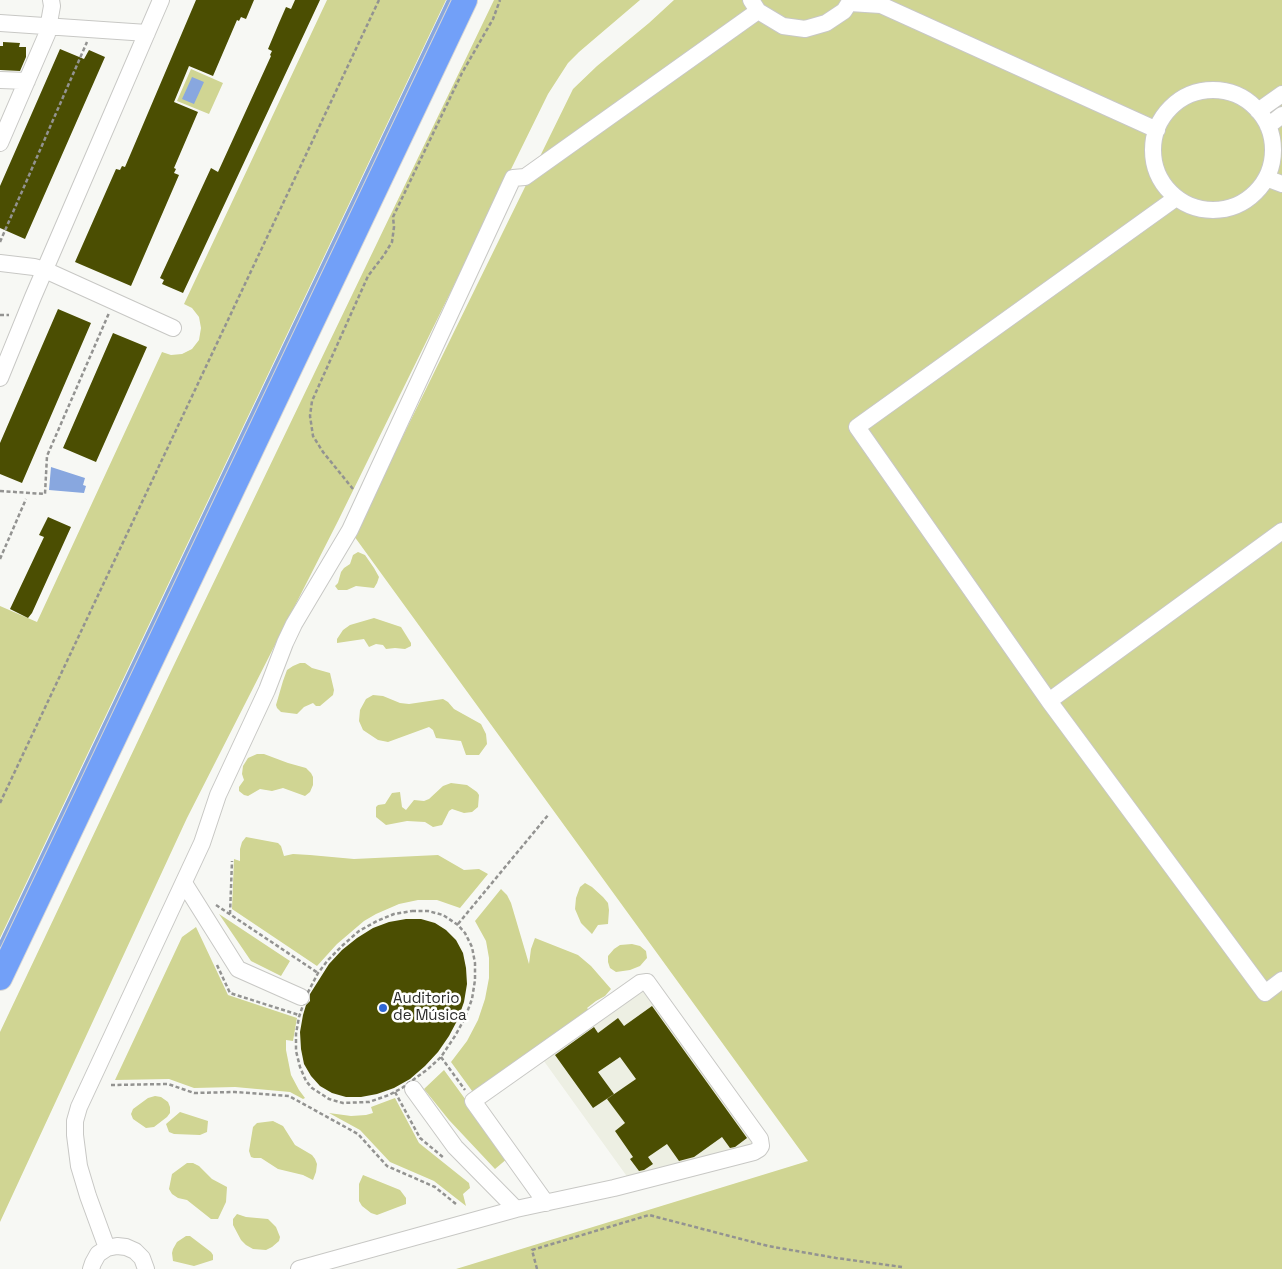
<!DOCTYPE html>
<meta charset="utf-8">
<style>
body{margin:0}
canvas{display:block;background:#f7f8f4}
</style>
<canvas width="1282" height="1269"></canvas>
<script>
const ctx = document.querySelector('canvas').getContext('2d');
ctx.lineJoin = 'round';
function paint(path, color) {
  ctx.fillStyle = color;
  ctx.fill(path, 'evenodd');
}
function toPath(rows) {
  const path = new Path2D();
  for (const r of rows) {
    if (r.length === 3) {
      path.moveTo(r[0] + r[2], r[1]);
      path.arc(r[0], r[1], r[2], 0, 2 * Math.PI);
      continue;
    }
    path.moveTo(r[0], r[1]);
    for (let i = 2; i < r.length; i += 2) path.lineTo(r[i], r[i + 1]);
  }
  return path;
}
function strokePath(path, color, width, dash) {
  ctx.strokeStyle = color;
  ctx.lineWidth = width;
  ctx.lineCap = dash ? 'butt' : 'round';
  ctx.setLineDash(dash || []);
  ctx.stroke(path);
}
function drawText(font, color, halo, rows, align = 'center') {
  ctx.font = font + ' "Space Grotesk",sans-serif';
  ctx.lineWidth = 5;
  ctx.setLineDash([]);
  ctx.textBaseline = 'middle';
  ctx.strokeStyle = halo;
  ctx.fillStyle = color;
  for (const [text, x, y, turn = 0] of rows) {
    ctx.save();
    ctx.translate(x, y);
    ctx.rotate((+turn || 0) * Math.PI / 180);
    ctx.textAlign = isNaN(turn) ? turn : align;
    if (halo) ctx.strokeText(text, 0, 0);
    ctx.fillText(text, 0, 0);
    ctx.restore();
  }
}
const built = toPath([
 [644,983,759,1145,631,1182,541,1057]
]);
const green = toPath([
 [327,0,446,0,0,938,0,606,37,622,162,352,171,355,182,354,192,349,199,340,201,328,199,317,192,308,184,304],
 [494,0,640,0,579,52,568,63,548,94,338,521,187,818,0,1222,0,1032,172,669],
 [674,0,1282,0,1282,1269,456,1269,808,1161,354,536,573,89,597,66,649,23],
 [191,69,223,83,209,114,177,101],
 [358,552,365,555,374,568,379,577,377,583,374,588,356,586,347,590,338,590,335,586,338,583,341,572,344,568,350,564,353,555],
 [374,618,401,627,411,643,411,646,405,649,395,648,386,649,383,645,376,644,369,647,364,639,337,643,337,639,343,630,350,625],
 [300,663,305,663,312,668,330,673,334,690,333,695,320,706,316,706,313,703,304,707,297,714,281,712,277,708,276,705,283,681,287,670,293,666],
 [373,695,383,696,400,703,409,704,443,699,448,702,454,709,481,724,486,734,487,744,479,755,466,755,461,741,436,738,433,730,429,727,388,742,378,740,363,730,359,721,360,710,366,699],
 [257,754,264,754,288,763,306,768,311,773,313,777,313,785,310,792,305,796,283,788,272,791,260,789,248,796,244,795,239,791,239,787,244,780,242,774,243,766,248,758],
 [451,783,467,785,477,792,479,795,478,807,472,812,464,813,452,809,449,811,442,825,433,827,425,822,407,821,386,825,376,817,376,807,378,805,385,804,392,793,400,792,402,807,406,810,414,800,424,801,429,799,443,786],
 [246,837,278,843,281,846,284,856,293,854,310,855,354,859,438,855,464,870,479,869,488,874,460,908,437,900,418,900,399,904,376,914,364,921,337,944,317,966,232,909,234,859,240,861,240,849,242,842],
 [585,883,592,887,603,897,608,903,609,910,608,924,598,925,592,934,581,923,575,909,576,898,580,887],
 [501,889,507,895,511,903,529,964,531,949,535,938,578,955,591,966,611,989,605,996,596,1001,587,1008,591,1012,475,1095,451,1062,467,1041,478,1020,485,999,489,978,489,958,486,941,475,921],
 [219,914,290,961,281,976,251,961],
 [196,927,228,995,297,1018,293,1041,286,1040,286,1050,291,1075,299,1090,305,1098,303,1099,290,1092,235,1087,194,1088,169,1079,115,1080,182,937],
 [632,944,640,946,646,951,647,958,640,966,630,970,616,972,610,968,608,962,608,956,614,949,620,945],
 [444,1070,508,1158,495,1169,449,1120,424,1089],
 [155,1096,161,1097,168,1102,170,1107,170,1113,167,1117,154,1127,146,1128,133,1119,131,1114,133,1109,148,1098],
 [395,1098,419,1143,469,1183,470,1188,463,1194,466,1206,434,1181,390,1162,360,1130,329,1113,351,1116,366,1115,373,1113,371,1107],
 [180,1112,208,1121,207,1132,200,1135,174,1134,169,1132,166,1124],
 [273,1121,283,1126,295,1145,312,1155,315,1159,317,1164,316,1172,313,1180,303,1175,278,1169,261,1158,254,1158,251,1157,249,1151,253,1127,257,1123],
 [187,1163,193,1163,199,1166,212,1179,227,1187,226,1202,218,1219,211,1219,187,1200,178,1198,172,1194,169,1189,172,1174],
 [363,1175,400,1190,406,1198,406,1204,377,1215,371,1213,362,1206,359,1201,359,1184],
 [237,1214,246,1217,268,1219,276,1227,280,1237,279,1241,272,1247,266,1250,253,1249,246,1245,241,1240,233,1225,233,1219],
 [186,1236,190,1236,211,1252,213,1255,213,1260,194,1266,173,1261,172,1253,173,1249,177,1242]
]);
const water = toPath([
 [192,77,204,82,194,104,182,99],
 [51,467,85,478,83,485,86,486,84,493,49,490]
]);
const stream = toPath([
 [0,945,449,0]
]);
const building = toPath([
 [196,0,254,0,246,19,241,17,239,21,237,20,213,76,189,66,174,102,198,112,174,168,176,169,174,173,179,175,131,286,75,262,116,169,120,170,122,166,125,167],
 [295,0,320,0,183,293,162,284,164,280,160,278,211,168,218,172,271,56,270,55,272,51,268,49,279,23,286,7,291,9],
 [3,42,20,43,19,47,26,47,26,57,20,71,0,70,0,46,3,46],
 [60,49,84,59,89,50,105,57,25,239,0,228,0,186],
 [58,309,91,323,22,483,0,474,0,443],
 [113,333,147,347,96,462,63,448],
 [48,517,71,527,32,613,28,618,10,609,44,537,39,535],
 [406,919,421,919,435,923,446,930,456,940,463,953,466,968,467,984,464,1002,458,1019,449,1036,438,1052,425,1066,410,1079,394,1088,377,1094,361,1097,346,1097,332,1093,320,1086,311,1076,304,1064,301,1049,300,1032,303,1015,306,1005,310,1001,310,994,329,964,342,950,357,938,373,928,389,922],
 [652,1006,747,1138,735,1147,730,1148,722,1137,694,1157,679,1161,667,1144,648,1157,653,1164,644,1170,639,1171,630,1159,633,1157,615,1131,625,1123,607,1099,636,1079,620,1057,598,1072,614,1094,593,1108,555,1055,594,1027,598,1033,618,1018,624,1026]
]);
const path = toPath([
 [0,242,87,42],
 [0,315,9,315],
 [353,489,323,452,313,436,310,416,312,401,368,276,384,255,392,242,394,227,393,217,462,73,493,19,500,0],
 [0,491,45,494,47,456,109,313],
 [0,559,26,499],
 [0,803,379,0],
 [216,905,318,973],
 [412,911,428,911,443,915,458,925,465,933,472,947,475,963,475,980,472,999,465,1018,455,1036,441,1057,428,1069,402,1088,389,1095,369,1102,343,1103,329,1099,312,1088,306,1081,300,1067,296,1051,296,1034,299,1017,306,996,318,973,328,960,343,945,359,931,377,921,394,914,412,911],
 [230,914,232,861],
 [458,924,549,814],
 [217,965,230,993,299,1015],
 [441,1057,465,1090],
 [111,1085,168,1084,194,1093,235,1092,289,1096,358,1134,387,1166,435,1187,456,1204],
 [395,1092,420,1138,444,1158],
 [537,1269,532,1250,649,1215,768,1246,836,1258,902,1267]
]);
const minor = toPath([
 [751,0,758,11,783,26,805,29,826,23,844,11,851,0],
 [850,3,881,5,1157,130],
 [0,23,147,33],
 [0,80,27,81],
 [1213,150,60],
 [1258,111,1282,94],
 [1268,126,1282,115],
 [0,143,47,34,52,6,51,0],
 [1266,178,1282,184],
 [1176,198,857,427,1049,701,1265,993,1282,980],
 [0,263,34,267,45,270,173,328],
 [0,378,33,297,161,0],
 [1049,701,1282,531],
 [184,883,238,969,301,997],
 [413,1089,455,1147,516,1209],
 [107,1248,88,1196,79,1166,75,1135,75,1121,79,1107,202,843,218,795,267,690,285,643,294,624,350,530,513,178,525,177,758,11],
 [91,1269,93,1263,98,1254,107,1248,117,1246,126,1247,135,1251,142,1258,146,1269],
 [299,1269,516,1209,614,1188,754,1152,759,1149,761,1146,760,1139,647,982,640,983,473,1101,546,1203]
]);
const highway = toPath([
 [0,978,465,0]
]);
const markers = [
 [383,1008,5,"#3067d5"]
];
const poiNames = [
 ["Auditorio",393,999],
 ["de Música",393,1016]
];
paint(built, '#edefe3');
paint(green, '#d0d593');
paint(water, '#88a7df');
strokePath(stream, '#88a7df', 4);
paint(building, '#4b4e02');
strokePath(minor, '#c8c8c5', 18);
strokePath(highway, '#d5d5d4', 26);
strokePath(path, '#939391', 2.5, [4, 2.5]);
strokePath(minor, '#fff', 16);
strokePath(highway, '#72a0f8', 24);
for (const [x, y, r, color] of markers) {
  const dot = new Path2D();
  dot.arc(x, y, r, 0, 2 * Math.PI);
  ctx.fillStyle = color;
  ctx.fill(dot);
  strokePath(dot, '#fffffe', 2);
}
drawText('15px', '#2b2b2a', '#fffffe', poiNames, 'left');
</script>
